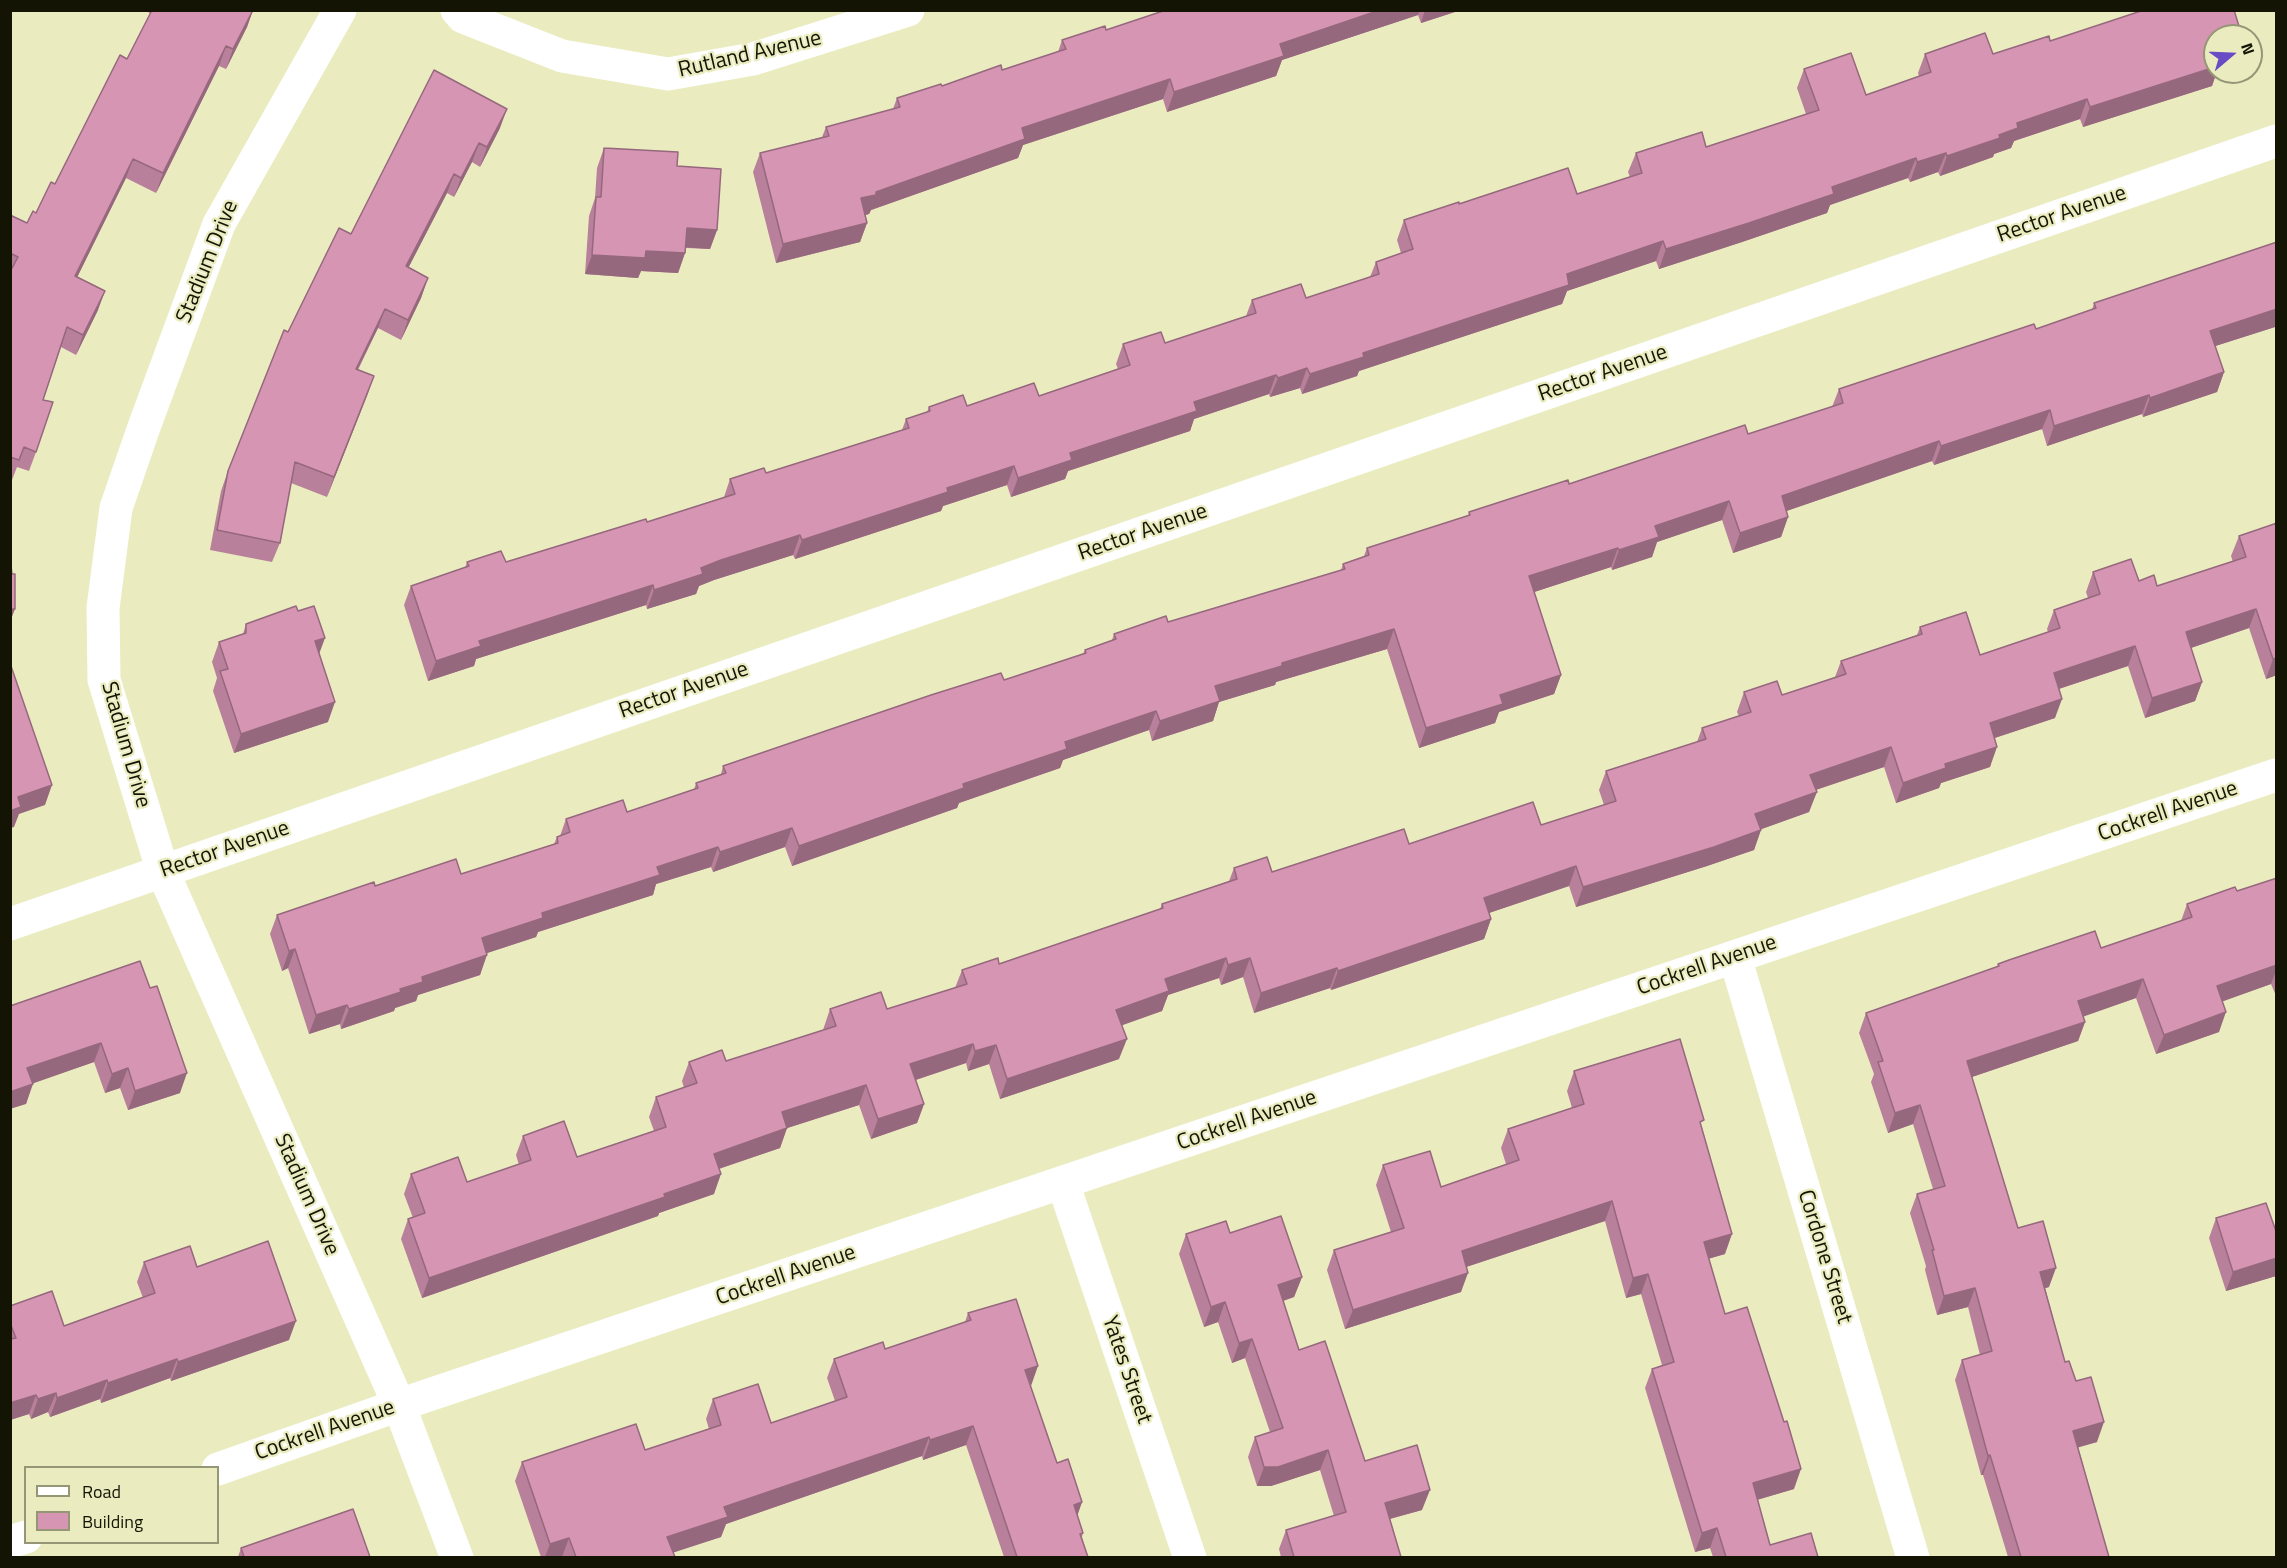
<!DOCTYPE html>
<style>
body{margin:0}
#map{position:relative;width:2287px;height:1568px;overflow:hidden;background:#eaecc0;font-family:"Titillium Web",sans-serif}
canvas{display:block}
.frame{position:absolute;inset:0;border:12px solid #141405;pointer-events:none}
.legend{position:absolute;left:24px;top:1466px;width:195px;height:78px;box-sizing:border-box;background:#eaecc0;border:2px solid #949675;margin:0;padding:8px 10px;list-style:none;font-size:18px;color:#141405}
.legend li{display:flex;align-items:center;gap:12px;height:30px}
.legend b{width:30px;border:2px solid #949675}
.north{position:absolute;left:2203px;top:24px;width:60px;height:60px;box-sizing:border-box;background:#eaecc0;border:2px solid #949675;border-radius:50%;rotate:71deg;font-size:16px;font-weight:700;line-height:24px;text-align:center;color:#141405}
.north::after{content:'';display:block;margin:auto;width:21px;height:27px;background:#694cc5;clip-path:polygon(50% 0,100% 100%,50% 72%,0 100%)}
</style>
<div id="map">
<canvas width="2287" height="1568"></canvas>
<div class="frame"></div>
<ul class="legend">
<li><b style="height:8px;background:#fff"></b>Road</li>
<li><b style="height:16px;background:#d695b3"></b>Building</li>
</ul>
<div class="north">N</div>
</div>
<script>
const ctx = document.querySelector('canvas').getContext('2d');
ctx.lineJoin = 'round';
function toPath(rows) {
  const path = new Path2D();
  for (const r of rows) {
    path.moveTo(r[0], r[1]);
    for (let i = 2; i < r.length; i += 2) path.lineTo(r[i], r[i + 1]);
  }
  return path;
}
function strokePath(path, color, width, dash) {
  ctx.strokeStyle = color;
  ctx.lineWidth = width;
  ctx.lineCap = dash ? 'butt' : 'round';
  ctx.setLineDash(dash || []);
  ctx.stroke(path);
}
function paint(path, color) {
  ctx.fillStyle = color;
  ctx.fill(path, 'evenodd');
}
function drawText(font, color, halo, rows, align = 'center') {
  ctx.font = font + ' "Titillium Web",sans-serif';
  ctx.lineWidth = 4.5;
  ctx.setLineDash([]);
  ctx.textBaseline = 'middle';
  ctx.strokeStyle = halo;
  ctx.fillStyle = color;
  for (const [text, x, y, turn = 0] of rows) {
    ctx.save();
    ctx.translate(x, y);
    ctx.rotate((+turn || 0) * Math.PI / 180);
    ctx.textAlign = isNaN(turn) ? turn : align;
    if (halo) ctx.strokeText(text, 0, 0);
    ctx.fillText(text, 0, 0);
    ctx.restore();
  }
}
const minor = toPath([
 [340,10,219,224,144,427,116,508,103,608,104,680,163,872,399,1405,457,1558],
 [457,10,463,17,562,56,668,74,753,59,908,10],
 [10,924,2276,141],
 [1735,957,1913,1558],
 [1063,1183,1190,1558],
 [218,1469,399,1405,2276,775],
 [10,1542,26,1537]
]);
const wall = toPath([
 [145,10,253,10,247,27,226,69,219,66,156,193,126,178,77,277,98,310,76,355,61,347,43,400,36,452,29,471,17,467,12,480,10,479,10,215,27,223,36,213,55,184,127,59,151,14],
 [1166,10,1461,10,1421,23,1418,15,1282,60,1276,76,1167,112,1163,99,1023,145,1018,158,871,210,869,214,865,215,867,223,860,242,776,263,753,172,760,153,822,137,826,127,893,109,897,98,1002,70,1058,52,1062,40,1106,30],
 [2050,41,2215,77,2212,86,2083,127,2080,119,2014,141,2011,148,1994,154,1993,157,1940,176,1938,172,1910,182,1908,178,1830,205,1827,213,1742,242,1659,269,1656,261,1567,291,1562,304,1359,371,1357,376,1302,394,1300,388,1270,397,1269,394,1194,419,1190,431,1068,471,1065,479,1011,497,1007,485,943,506,941,511,795,559,793,555,714,580,699,586,696,594,647,609,646,605,476,659,474,666,428,681,404,605,411,586,465,568,467,562,506,562,647,522,724,497,730,479,766,473,902,430,906,419,927,412,929,407,967,406,1039,396,1118,369,1116,364,1123,344,1165,343,1246,316,1252,300,1306,298,1370,277,1376,262,1401,253,1397,240,1404,220,1459,204,1577,194,1630,177,1628,172,1636,153,1706,147,1806,114,1797,88,1804,69,1866,95,1919,76,1918,73,1925,54,1993,54],
 [500,128,480,167,472,162,454,197,447,193,408,268,428,278,421,298,401,340,378,328,358,370,374,376,327,497,291,483,280,543,272,562,210,550,221,491,228,471,288,332,351,234],
 [604,148,677,166,717,230,710,249,686,248,685,253,678,273,641,271,638,278,585,274,589,216,595,198,597,168],
 [2277,242,2277,331,2275,327,2215,346,2224,372,2217,392,2143,417,2142,414,2047,446,2042,429,1934,465,1932,461,1786,511,1788,517,1781,537,1733,553,1722,520,1657,542,1652,557,1612,570,1611,567,1534,592,1561,675,1554,694,1499,712,1495,723,1419,748,1387,649,1276,682,1275,685,1219,702,1213,721,1152,741,1149,730,1063,760,1060,768,959,803,957,808,792,866,785,847,713,872,711,867,656,884,653,895,538,932,536,937,487,953,480,975,418,995,416,1001,395,1008,394,1011,341,1029,340,1024,309,1034,288,968,282,971,270,934,277,915,375,886,461,874,554,844,557,837,560,836,566,819,627,812,694,790,696,783,721,774,723,766,1004,680,1083,654,1085,650,1112,640,1114,634,1168,622,1341,570,1343,564,1364,556,1367,548,1468,516,1469,512,1748,434,1832,407,1839,389,2036,329,2092,310,2094,303],
 [2277,523,2277,675,2266,679,2249,628,2191,648,2202,682,2195,701,2145,718,2128,666,2059,689,2055,718,1995,738,1990,767,1941,783,1939,788,1896,803,1884,767,1816,790,1809,812,1761,829,1754,850,1707,866,1576,907,1569,886,1489,913,1491,919,1484,939,1331,990,1330,988,1254,1013,1243,977,1221,985,1219,978,1168,995,1162,1011,1121,1025,1119,1059,1000,1099,989,1064,968,1071,966,1063,916,1080,924,1104,917,1123,871,1139,859,1105,787,1128,780,1148,719,1169,714,1194,659,1213,658,1216,422,1298,401,1239,408,1219,413,1218,404,1194,411,1174,467,1182,519,1165,516,1155,523,1136,577,1157,654,1131,649,1117,656,1097,684,1088,682,1081,689,1062,726,1061,823,1030,830,1009,887,1009,955,988,962,970,999,964,1160,909,1162,904,1229,881,1234,868,1272,872,1409,844,1541,825,1604,805,1599,790,1606,771,1697,742,1702,728,1739,716,1737,712,1744,692,1782,695,1835,677,1841,661,1917,635,1920,627,1980,655,2048,632,2047,629,2054,610,2088,598,2086,592,2093,572,2139,581,2157,586,2233,562,2231,556,2239,536],
 [298,611,319,654,328,722,234,753,213,691,217,678,212,662,219,642,243,634,246,624],
 [2277,878,2277,998,2271,984,2222,1001,2219,1032,2156,1054,2136,998,2083,1016,2085,1022,2078,1041,1972,1077,2018,1228,2049,1287,2045,1288,2065,1362,2076,1381,2097,1442,2078,1447,2109,1557,2008,1557,1983,1475,1981,1475,1955,1380,1962,1360,1980,1355,1968,1307,1937,1315,1925,1270,1926,1266,1910,1213,1917,1194,1933,1189,1913,1124,1888,1133,1871,1082,1874,1074,1859,1033,1866,1013,1997,967,1998,964,2101,948,2181,921,2187,904,2237,891],
 [140,961,180,1093,128,1110,120,1088,105,1093,94,1062,32,1083,26,1104,10,1006],
 [1574,1071,1702,1128,1725,1254,1708,1259,1725,1314,1794,1489,1757,1500,1770,1545,1818,1557,1713,1557,1710,1548,1695,1552,1645,1388,1652,1369,1662,1365,1641,1294,1626,1298,1605,1221,1466,1267,1461,1292,1345,1329,1327,1270,1334,1250,1391,1232,1376,1185,1383,1165,1441,1187,1506,1164,1501,1148,1508,1129,1572,1108,1567,1091],
 [2216,1218,2276,1276,2226,1291,2209,1238],
 [1230,1233,1302,1277,1294,1297,1283,1301,1299,1350,1365,1461,1422,1510,1390,1519,1401,1557,1281,1557,1279,1549,1286,1530,1334,1516,1320,1470,1271,1486,1257,1486,1248,1457,1255,1437,1270,1432,1245,1358,1232,1363,1218,1322,1204,1327,1179,1254,1186,1234],
 [144,1262,197,1267,289,1340,171,1381,170,1378,101,1403,100,1399,50,1417,48,1412,31,1419,29,1414,10,1420,10,1306,64,1326,143,1298,137,1282],
 [968,1313,1030,1386,1057,1463,1082,1502,1077,1516,1083,1533,1082,1537,1088,1557,1004,1557,966,1445,923,1460,922,1456,726,1524,721,1537,673,1552,675,1557,541,1557,515,1481,522,1462,645,1450,709,1429,706,1419,713,1399,771,1423,835,1401,827,1378,834,1359,885,1349,965,1322],
 [241,1548,370,1557,238,1557]
]);
const shadedWall = toPath([
 [253,10,247,27,226,69,233,49],
 [1380,10,1420,10,1418,15,1282,60,1276,76,1167,112,1174,92,1280,44],
 [1425,10,1461,10,1421,23],
 [226,46,219,66,156,193,163,173],
 [2215,64,2215,72,2230,72,2215,77,2212,86,2083,127,2090,107],
 [1170,79,1163,99,1023,145,1018,158,871,210,869,214,854,218,861,198,876,192,1022,128],
 [2087,99,2080,119,2014,141,2011,148,1994,154,1993,157,1940,176,1947,156,1999,135,2017,123],
 [507,109,500,128,480,167,487,147],
 [479,143,472,162,454,197,461,178],
 [1946,153,1938,172,1910,182,1917,162],
 [1916,158,1908,178,1830,205,1827,213,1742,242,1659,269,1666,249,1832,187],
 [133,159,126,178,68,296,75,276],
 [454,174,447,193,399,286,406,266],
 [867,223,860,242,776,263,783,244],
 [687,228,717,230,710,249,680,247],
 [1663,241,1656,261,1567,291,1562,304,1359,371,1357,376,1302,394,1310,374,1363,353,1567,274],
 [646,251,685,253,678,273,641,271,638,278,585,274,592,255],
 [428,278,421,298,401,340,408,320],
 [105,291,98,310,76,355,83,335],
 [385,309,378,328,348,388,356,369],
 [2277,309,2277,323,2275,327,2203,350,2210,331],
 [1307,368,1300,388,1270,397,1278,378],
 [2224,372,2217,392,2143,417,2150,398],
 [1276,375,1269,394,1194,419,1190,431,1068,471,1065,479,1011,497,1018,478,1070,453,1194,402],
 [374,376,367,396,327,497,334,477],
 [2149,395,2142,414,2047,446,2054,426],
 [2050,410,2042,429,1934,465,1941,446],
 [1939,441,1932,461,1775,515,1782,496],
 [1014,466,1007,485,943,506,941,511,795,559,802,540,947,488],
 [1729,501,1722,520,1657,542,1652,557,1612,570,1619,550,1655,526],
 [1788,517,1781,537,1733,553,1740,533],
 [800,535,793,555,714,580,699,586,696,594,647,609,654,590,701,568,721,560],
 [1618,548,1611,567,1522,596,1529,576],
 [653,585,646,605,476,659,474,666,428,681,436,661,479,641],
 [11,609,15,609,10,622],
 [2256,609,2249,628,2179,652,2186,632],
 [1394,629,1387,649,1276,682,1275,685,1219,702,1213,721,1152,741,1160,721,1215,686,1282,663],
 [325,638,318,657,315,641],
 [2135,646,2128,666,2046,693,2054,673],
 [2277,658,2277,675,2266,679,2273,659],
 [1561,675,1554,694,1499,712,1495,723,1419,748,1426,728,1500,695],
 [2202,682,2195,701,2145,718,2152,698],
 [2062,699,2055,718,1982,742,1990,723],
 [335,702,328,722,234,753,241,734],
 [1156,711,1149,730,1063,760,1060,768,959,803,957,808,792,866,799,846,963,784,1065,742],
 [1891,747,1884,767,1803,794,1810,775],
 [1997,747,1990,767,1941,783,1939,788,1896,803,1903,783,1945,764],
 [52,785,45,805,19,814,14,827,10,828,10,811,18,797],
 [1817,792,1809,812,1748,834,1755,814],
 [792,828,785,847,713,872,720,852],
 [1761,830,1754,850,1707,866,1576,907,1583,887],
 [718,847,711,867,656,884,653,895,538,932,536,937,475,957,482,938,657,867],
 [1576,866,1569,886,1477,917,1484,898],
 [1491,919,1484,939,1331,990,1338,971],
 [295,949,288,968,282,971,289,951],
 [487,955,480,975,418,995,416,1001,395,1008,394,1011,341,1029,349,1009,400,989,422,977],
 [1226,958,1219,978,1168,995,1162,1011,1109,1030,1116,1010,1165,979],
 [1250,958,1243,977,1221,985,1228,965],
 [2277,965,2277,968,2271,984,2210,1006,2217,986],
 [1337,968,1330,988,1254,1013,1261,993],
 [2143,979,2136,998,2071,1021,2078,1001],
 [347,1005,340,1024,309,1034,316,1015],
 [2226,1012,2219,1032,2156,1054,2164,1035],
 [2085,1022,2078,1041,1960,1081,1967,1061],
 [1127,1039,1119,1059,1000,1099,1007,1079],
 [101,1043,94,1062,20,1088,27,1068],
 [973,1044,966,1063,903,1084,910,1064],
 [996,1045,989,1064,968,1071,975,1051],
 [128,1068,120,1088,105,1093,112,1074],
 [187,1073,180,1093,128,1110,135,1091],
 [33,1084,26,1104,10,1109,10,1092],
 [866,1085,859,1105,775,1132,782,1112],
 [924,1104,917,1123,871,1139,878,1119],
 [1920,1105,1913,1124,1888,1133,1895,1113],
 [787,1128,780,1148,706,1173,714,1154],
 [721,1174,714,1194,659,1213,658,1216,422,1298,429,1278],
 [1612,1201,1605,1221,1454,1271,1462,1251],
 [1732,1234,1725,1254,1697,1262,1704,1242],
 [2277,1258,2276,1276,2226,1291,2233,1272],
 [2056,1268,2049,1287,2033,1292,2040,1272],
 [1468,1273,1461,1292,1345,1329,1353,1310],
 [1648,1274,1641,1294,1626,1298,1633,1278],
 [1302,1277,1294,1297,1271,1305,1278,1285],
 [1975,1288,1968,1307,1937,1315,1944,1296],
 [1225,1302,1218,1322,1204,1327,1211,1307],
 [296,1321,289,1340,171,1381,178,1362],
 [1252,1339,1245,1358,1232,1363,1239,1343],
 [177,1359,170,1378,101,1403,108,1383],
 [1038,1366,1031,1386,1025,1370],
 [107,1380,100,1399,50,1417,57,1398],
 [56,1393,48,1412,31,1419,38,1399],
 [36,1395,29,1414,10,1420,10,1403],
 [2104,1422,2097,1442,2066,1451,2073,1431],
 [973,1426,966,1445,923,1460,930,1440],
 [929,1437,922,1456,726,1524,721,1537,660,1557,667,1537,724,1507],
 [1328,1450,1320,1470,1271,1486,1257,1486,1264,1467],
 [1990,1455,1983,1475,1981,1475,1988,1456],
 [1801,1469,1794,1489,1746,1503,1753,1483],
 [1430,1490,1422,1510,1378,1522,1385,1503],
 [1082,1502,1075,1522,1074,1505],
 [1717,1528,1710,1548,1695,1552,1702,1533],
 [569,1538,562,1557,545,1557,550,1544]
]);
const building = toPath([
 [152,10,253,10,233,49,226,46,163,173,133,159,75,276,105,291,83,335,67,327,43,400,53,402,36,452,24,447,19,460,10,457,10,272,18,257,10,253,10,215,27,223,33,211,36,213,51,182,55,184,120,55,127,59,152,10],
 [1166,10,1380,10,1280,44,1284,56,1174,92,1170,79,1022,128,1025,139,876,192,876,195,861,198,867,223,783,244,760,153,829,136,826,127,900,107,897,98,941,84,942,86,1001,65,1002,70,1066,49,1062,40,1105,26,1106,30,1166,10],
 [2144,10,2234,10,2242,36,2215,36,2215,67,2090,107,2087,99,2017,123,2018,128,1999,135,2000,138,1947,156,1946,153,1917,162,1916,158,1832,187,1834,194,1749,223,1666,249,1663,241,1567,274,1569,285,1363,353,1364,357,1310,374,1307,368,1278,378,1276,375,1194,402,1197,411,1070,453,1072,460,1018,478,1014,466,947,488,948,492,802,540,800,535,721,560,701,568,703,574,654,590,653,585,479,641,481,646,436,661,411,586,469,566,467,562,501,551,506,562,646,519,647,522,735,494,730,479,764,468,766,473,909,428,906,419,930,411,929,407,963,395,967,406,1034,383,1039,396,1130,365,1123,344,1161,332,1165,343,1256,313,1252,300,1301,284,1306,298,1379,274,1376,262,1413,249,1404,220,1459,202,1459,204,1568,168,1577,194,1642,173,1636,153,1702,132,1706,147,1819,110,1804,69,1851,53,1866,95,1931,72,1925,54,1985,33,1993,54,2049,36,2050,41,2144,10],
 [434,70,507,109,487,147,479,143,461,178,454,174,406,266,428,278,408,320,385,309,356,369,374,376,334,477,295,462,280,543,217,530,228,471,284,330,288,332,339,228,351,234,434,70],
 [604,148,678,152,677,166,721,169,717,230,687,228,685,253,646,251,645,258,592,255,596,197,601,197,604,148],
 [2277,242,2277,309,2210,331,2224,372,2150,398,2149,395,2054,426,2050,410,1941,446,1939,441,1782,496,1788,517,1740,533,1729,501,1655,526,1659,537,1619,550,1618,548,1529,576,1561,675,1500,695,1503,704,1426,728,1394,629,1282,663,1282,666,1215,686,1220,701,1160,721,1156,711,1065,742,1067,749,963,784,964,788,799,846,792,828,720,852,718,847,657,867,660,875,542,913,543,918,482,938,487,955,422,977,423,982,400,989,401,992,349,1009,347,1005,316,1015,295,949,289,951,277,915,374,882,375,886,456,859,461,874,558,843,557,837,570,832,566,819,623,800,627,812,698,788,696,783,726,773,723,766,931,695,1001,673,1004,680,1086,653,1085,650,1116,639,1114,634,1166,616,1168,622,1345,569,1343,564,1369,555,1367,548,1470,515,1469,512,1568,480,1569,484,1745,425,1748,434,1843,403,1839,389,2034,324,2036,329,2096,308,2094,303,2277,242],
 [2277,523,2277,658,2273,659,2256,609,2186,632,2202,682,2152,698,2135,646,2054,673,2062,699,1990,723,1997,747,1945,764,1946,768,1903,783,1891,747,1810,775,1817,792,1755,814,1761,830,1714,847,1583,887,1576,866,1484,898,1491,919,1338,971,1337,968,1261,993,1250,958,1228,965,1226,958,1165,979,1169,991,1116,1010,1127,1039,1007,1079,996,1045,975,1051,973,1044,910,1064,924,1104,878,1119,866,1085,782,1112,787,1128,714,1154,721,1174,664,1194,665,1197,429,1278,408,1219,425,1213,411,1174,458,1157,467,1182,531,1160,523,1136,564,1121,577,1157,666,1127,656,1097,697,1083,689,1062,722,1050,726,1061,836,1026,830,1009,881,992,887,1009,967,984,962,970,998,958,999,964,1163,908,1162,904,1237,879,1234,868,1267,857,1272,872,1404,829,1409,844,1533,802,1541,825,1616,801,1606,771,1706,739,1702,728,1751,712,1744,692,1777,681,1782,695,1846,674,1841,661,1922,634,1920,627,1966,612,1980,655,2060,628,2054,610,2100,594,2093,572,2131,559,2139,581,2154,575,2157,586,2246,557,2239,536,2277,523],
 [10,566,11,566,12,574,15,574,15,609,11,609,10,636,10,566],
 [296,606,298,611,314,606,325,638,315,641,335,702,241,734,220,671,228,669,219,642,246,633,246,624,296,606],
 [11,666,52,785,18,797,21,807,10,811,10,667,11,666],
 [2277,878,2277,965,2217,986,2226,1012,2164,1035,2143,979,2078,1001,2085,1022,1967,1061,2018,1228,2043,1221,2056,1268,2040,1272,2065,1362,2069,1361,2076,1381,2091,1377,2104,1422,2073,1431,2109,1557,2021,1557,1990,1455,1988,1456,1962,1360,1992,1351,1975,1288,1944,1296,1932,1250,1934,1250,1917,1194,1945,1186,1920,1105,1895,1113,1878,1062,1883,1061,1866,1013,1999,966,1998,964,2009,960,2095,931,2101,948,2192,917,2187,904,2235,887,2237,891,2277,878],
 [140,961,150,988,157,986,187,1073,135,1091,128,1068,112,1074,101,1043,27,1068,33,1084,10,1092,10,1006,140,961],
 [1680,1039,1704,1120,1700,1122,1732,1234,1704,1242,1725,1314,1747,1307,1784,1422,1787,1421,1801,1469,1753,1483,1770,1545,1811,1533,1818,1557,1726,1557,1717,1528,1702,1533,1652,1369,1674,1362,1648,1274,1633,1278,1612,1201,1462,1251,1468,1273,1353,1310,1334,1250,1404,1228,1383,1165,1430,1151,1441,1187,1519,1160,1508,1129,1584,1104,1574,1071,1680,1039],
 [2266,1203,2277,1234,2277,1258,2233,1272,2216,1218,2266,1203],
 [1281,1216,1302,1277,1278,1285,1299,1350,1325,1341,1365,1461,1417,1445,1430,1490,1385,1503,1401,1557,1294,1557,1286,1530,1346,1512,1328,1450,1278,1467,1264,1467,1255,1437,1283,1428,1252,1339,1239,1343,1225,1302,1211,1307,1186,1234,1226,1221,1230,1233,1281,1216],
 [268,1241,296,1321,178,1362,177,1359,108,1383,107,1380,57,1398,56,1393,38,1399,36,1395,10,1403,10,1339,16,1338,10,1323,10,1306,52,1291,64,1326,155,1293,144,1262,190,1246,197,1267,268,1241],
 [1016,1299,1038,1366,1025,1370,1057,1463,1068,1459,1082,1502,1074,1505,1083,1533,1080,1534,1088,1557,1017,1557,973,1426,930,1440,929,1437,724,1507,728,1517,667,1537,675,1557,576,1557,569,1538,550,1544,522,1462,636,1424,645,1450,721,1425,713,1399,758,1384,771,1423,847,1397,834,1359,883,1342,885,1349,971,1320,968,1313,1016,1299],
 [353,1509,370,1557,244,1557,241,1548,353,1509]
]);
const streetNames = [
 ["Rutland Avenue",750,55,-13],
 ["Rector Avenue",2062,215,-19],
 ["Stadium Drive",208,262,-68],
 ["Rector Avenue",1603,374,-19],
 ["Rector Avenue",1143,533,-19],
 ["Rector Avenue",684,691,-19],
 ["Stadium Drive",125,745,74],
 ["Cockrell Avenue",2168,812,-19],
 ["Rector Avenue",225,850,-19],
 ["Cockrell Avenue",1707,966,-19],
 ["Cockrell Avenue",1247,1121,-19],
 ["Stadium Drive",306,1195,66],
 ["Cordone Street",1824,1257,73],
 ["Cockrell Avenue",786,1276,-19],
 ["Yates Street",1126,1370,71],
 ["Cockrell Avenue",325,1431,-19]
];
strokePath(minor, '#fff', 33);
paint(wall, '#b8809a');
paint(shadedWall, '#96687d');
paint(building, '#d695b3');
strokePath(building, '#96687d', 1.5);
drawText('22px', '#141405', '#eaecc0', streetNames);
</script>
